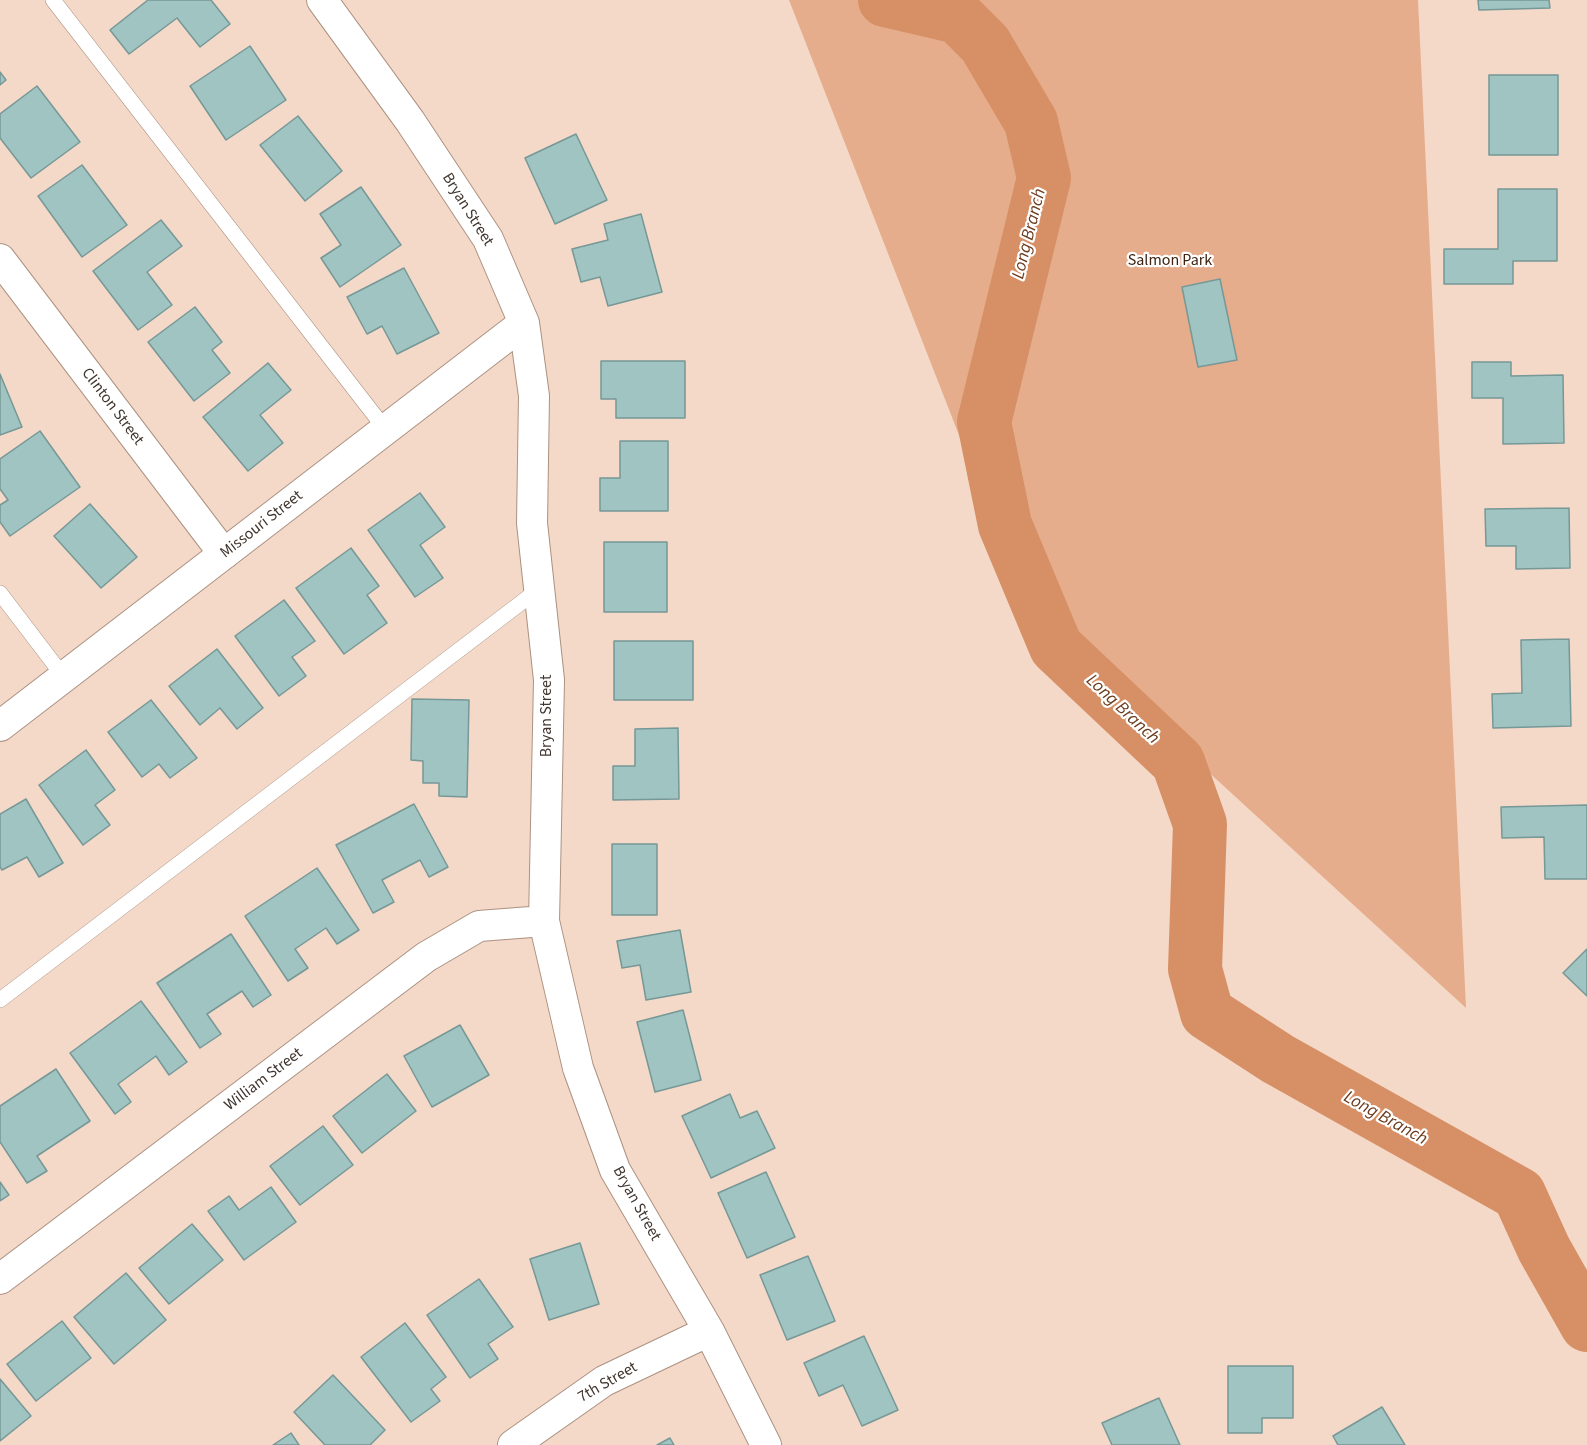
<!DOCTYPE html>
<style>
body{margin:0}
canvas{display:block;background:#f4d8c8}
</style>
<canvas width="1587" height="1445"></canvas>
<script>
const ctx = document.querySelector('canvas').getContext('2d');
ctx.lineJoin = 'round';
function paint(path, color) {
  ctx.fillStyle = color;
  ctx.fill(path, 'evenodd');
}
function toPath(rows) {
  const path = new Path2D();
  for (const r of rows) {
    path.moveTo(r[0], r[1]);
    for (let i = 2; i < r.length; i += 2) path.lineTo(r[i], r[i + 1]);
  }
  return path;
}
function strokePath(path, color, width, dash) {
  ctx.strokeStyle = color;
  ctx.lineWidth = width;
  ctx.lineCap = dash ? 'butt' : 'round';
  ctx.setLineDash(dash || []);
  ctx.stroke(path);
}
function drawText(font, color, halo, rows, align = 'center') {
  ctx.font = font + ' "Source Sans 3",sans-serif';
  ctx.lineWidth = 4.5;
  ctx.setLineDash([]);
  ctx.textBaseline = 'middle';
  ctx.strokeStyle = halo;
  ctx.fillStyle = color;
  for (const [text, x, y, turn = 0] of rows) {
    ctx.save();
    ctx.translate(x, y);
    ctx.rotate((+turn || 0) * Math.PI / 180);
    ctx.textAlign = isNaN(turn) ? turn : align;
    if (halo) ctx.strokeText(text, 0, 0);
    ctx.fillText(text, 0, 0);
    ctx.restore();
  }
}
const green = toPath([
 [789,0,1418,0,1466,1008,1025,604]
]);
const river = toPath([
 [885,0,958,17,985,44,1031,122,1044,178,984,422,1005,525,1056,647,1178,762,1200,824,1195,969,1207,1013,1278,1059,1519,1194,1544,1249,1587,1325]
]);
const building = toPath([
 [148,0,211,0,230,24,200,47,177,18,129,54,110,30,148,0],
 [1478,0,1549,0,1550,8,1479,10,1478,0],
 [250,46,286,100,226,140,190,86,250,46],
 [0,72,6,80,0,85,0,72],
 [1489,75,1558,75,1558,155,1489,155,1489,75],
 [37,86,80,142,31,178,0,138,0,114,37,86],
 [298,116,342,171,305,201,260,145,298,116],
 [576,134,607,200,555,224,525,158,576,134],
 [82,165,127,225,82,257,38,196,82,165],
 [361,187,401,245,340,287,321,258,341,245,320,214,361,187],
 [1498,189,1557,189,1557,261,1513,261,1513,284,1444,284,1444,249,1498,249,1498,189],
 [641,214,662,292,608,306,600,277,581,282,572,249,608,240,604,224,641,214],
 [161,220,182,246,147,272,172,305,138,330,93,271,161,220],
 [404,268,439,333,397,354,382,326,367,334,347,297,404,268],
 [1220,279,1237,360,1198,367,1182,287,1220,279],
 [195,307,222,342,212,350,230,373,194,401,148,342,195,307],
 [601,361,685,361,685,418,616,418,616,399,601,399,601,361],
 [1472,362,1511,362,1511,376,1563,375,1564,443,1503,444,1503,398,1472,398,1472,362],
 [268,363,291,390,260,415,283,443,248,471,203,417,268,363],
 [0,374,22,427,0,435,0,374],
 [40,431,80,487,10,536,0,522,0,505,8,500,0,489,0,459,40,431],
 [620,441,668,441,668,511,600,511,600,478,620,478,620,441],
 [420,493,445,527,420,545,443,578,415,597,368,530,420,493],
 [90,504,137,557,101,588,54,536,90,504],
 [1569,508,1570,568,1516,569,1516,546,1486,546,1485,509,1569,508],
 [604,542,667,542,667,612,604,612,604,542],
 [351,548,379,586,367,595,387,623,344,654,296,588,351,548],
 [284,600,315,641,292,657,306,676,279,696,235,636,284,600],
 [1569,639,1571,726,1493,728,1492,694,1522,693,1521,640,1569,639],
 [614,641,693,641,693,700,614,700,614,641],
 [217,649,263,708,237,729,220,708,200,725,169,686,217,649],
 [412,699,469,700,467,797,439,796,439,783,423,783,423,761,411,760,412,699],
 [151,700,197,758,170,778,159,764,142,777,108,732,151,700],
 [678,728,679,799,613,800,613,766,635,766,635,729,678,728],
 [86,750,115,790,95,805,110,825,83,845,39,785,86,750],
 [26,799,63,863,39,877,27,857,2,870,0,867,0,814,26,799],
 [414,804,448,867,429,877,420,860,382,880,394,902,373,913,336,845,414,804],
 [1587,805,1587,879,1545,879,1544,837,1502,838,1501,807,1587,805],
 [612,844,657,844,657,915,612,915,612,844],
 [317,868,359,930,337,944,326,928,295,949,308,968,288,981,245,916,317,868],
 [680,930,691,992,646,1000,640,965,622,968,617,941,680,930],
 [231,934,271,995,253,1007,242,991,207,1014,221,1034,200,1048,157,983,231,934],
 [1587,949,1587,996,1563,973,1587,949],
 [141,1001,187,1062,169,1075,156,1056,118,1084,131,1102,115,1114,70,1053,141,1001],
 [683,1010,701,1080,655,1092,637,1022,683,1010],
 [460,1025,489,1075,432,1107,404,1056,460,1025],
 [56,1069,90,1121,37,1156,47,1171,27,1183,0,1142,0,1106,56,1069],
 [387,1074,416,1111,362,1153,333,1116,387,1074],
 [730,1094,740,1118,757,1111,775,1148,711,1178,682,1116,730,1094],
 [323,1126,353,1165,300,1205,270,1166,323,1126],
 [766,1172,795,1237,747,1258,718,1193,766,1172],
 [0,1182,9,1195,0,1201,0,1182],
 [271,1187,296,1222,244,1260,208,1211,229,1196,239,1210,271,1187],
 [192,1224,223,1260,169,1304,139,1268,192,1224],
 [580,1243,599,1304,549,1320,530,1259,580,1243],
 [808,1256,835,1321,787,1340,760,1275,808,1256],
 [126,1273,166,1320,114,1364,74,1317,126,1273],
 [479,1279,513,1327,488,1344,498,1359,470,1378,427,1315,479,1279],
 [62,1321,91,1358,36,1401,7,1364,62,1321],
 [405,1323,446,1377,431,1389,440,1401,411,1422,361,1357,405,1323],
 [864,1336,898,1410,862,1426,843,1385,819,1396,804,1363,864,1336],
 [1228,1366,1293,1366,1293,1418,1262,1418,1262,1433,1228,1433,1228,1366],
 [333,1375,385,1430,370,1445,325,1445,294,1412,333,1375],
 [0,1379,31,1416,0,1441,0,1379],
 [1159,1398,1180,1445,1112,1445,1102,1423,1159,1398],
 [1382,1407,1405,1445,1338,1445,1333,1436,1382,1407],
 [291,1433,299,1445,273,1445,291,1433],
 [670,1438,674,1445,657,1445,670,1438]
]);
const lane = toPath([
 [53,0,386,430],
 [0,593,64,677],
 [0,1000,539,589]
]);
const street = toPath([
 [322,0,410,121,488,239,524,323,534,396,532,523,549,680,544,921,578,1068,615,1170,709,1331,766,1445],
 [0,259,224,554],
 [0,726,524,323],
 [0,1279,426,957,479,926,544,921],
 [513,1445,604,1381,709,1331]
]);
const streetNames = [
 ["Bryan Street",467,210,58],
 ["Clinton Street",112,407,53],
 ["Missouri Street",262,525,-38],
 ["Bryan Street",547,716,-90],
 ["William Street",264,1080,-37],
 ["Bryan Street",636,1204,61],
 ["7th Street",608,1383,-30]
];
const parkNames = [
 ["Salmon Park",1170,261]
];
const waterNames = [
 ["Long Branch",1030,234,-76],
 ["Long Branch",1122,710,43],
 ["Long Branch",1385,1119,29]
];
paint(green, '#e5ad8b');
strokePath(river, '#d79065', 54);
paint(building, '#a0c4c2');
strokePath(building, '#769897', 1.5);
strokePath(lane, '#ac9282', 16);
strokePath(street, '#ac9282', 32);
strokePath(lane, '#fff', 15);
strokePath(street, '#fff', 30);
drawText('16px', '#41362f', '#fff', streetNames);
drawText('16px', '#3f220f', '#fff', parkNames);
drawText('italic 18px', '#6b3b1c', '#fff', waterNames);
</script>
